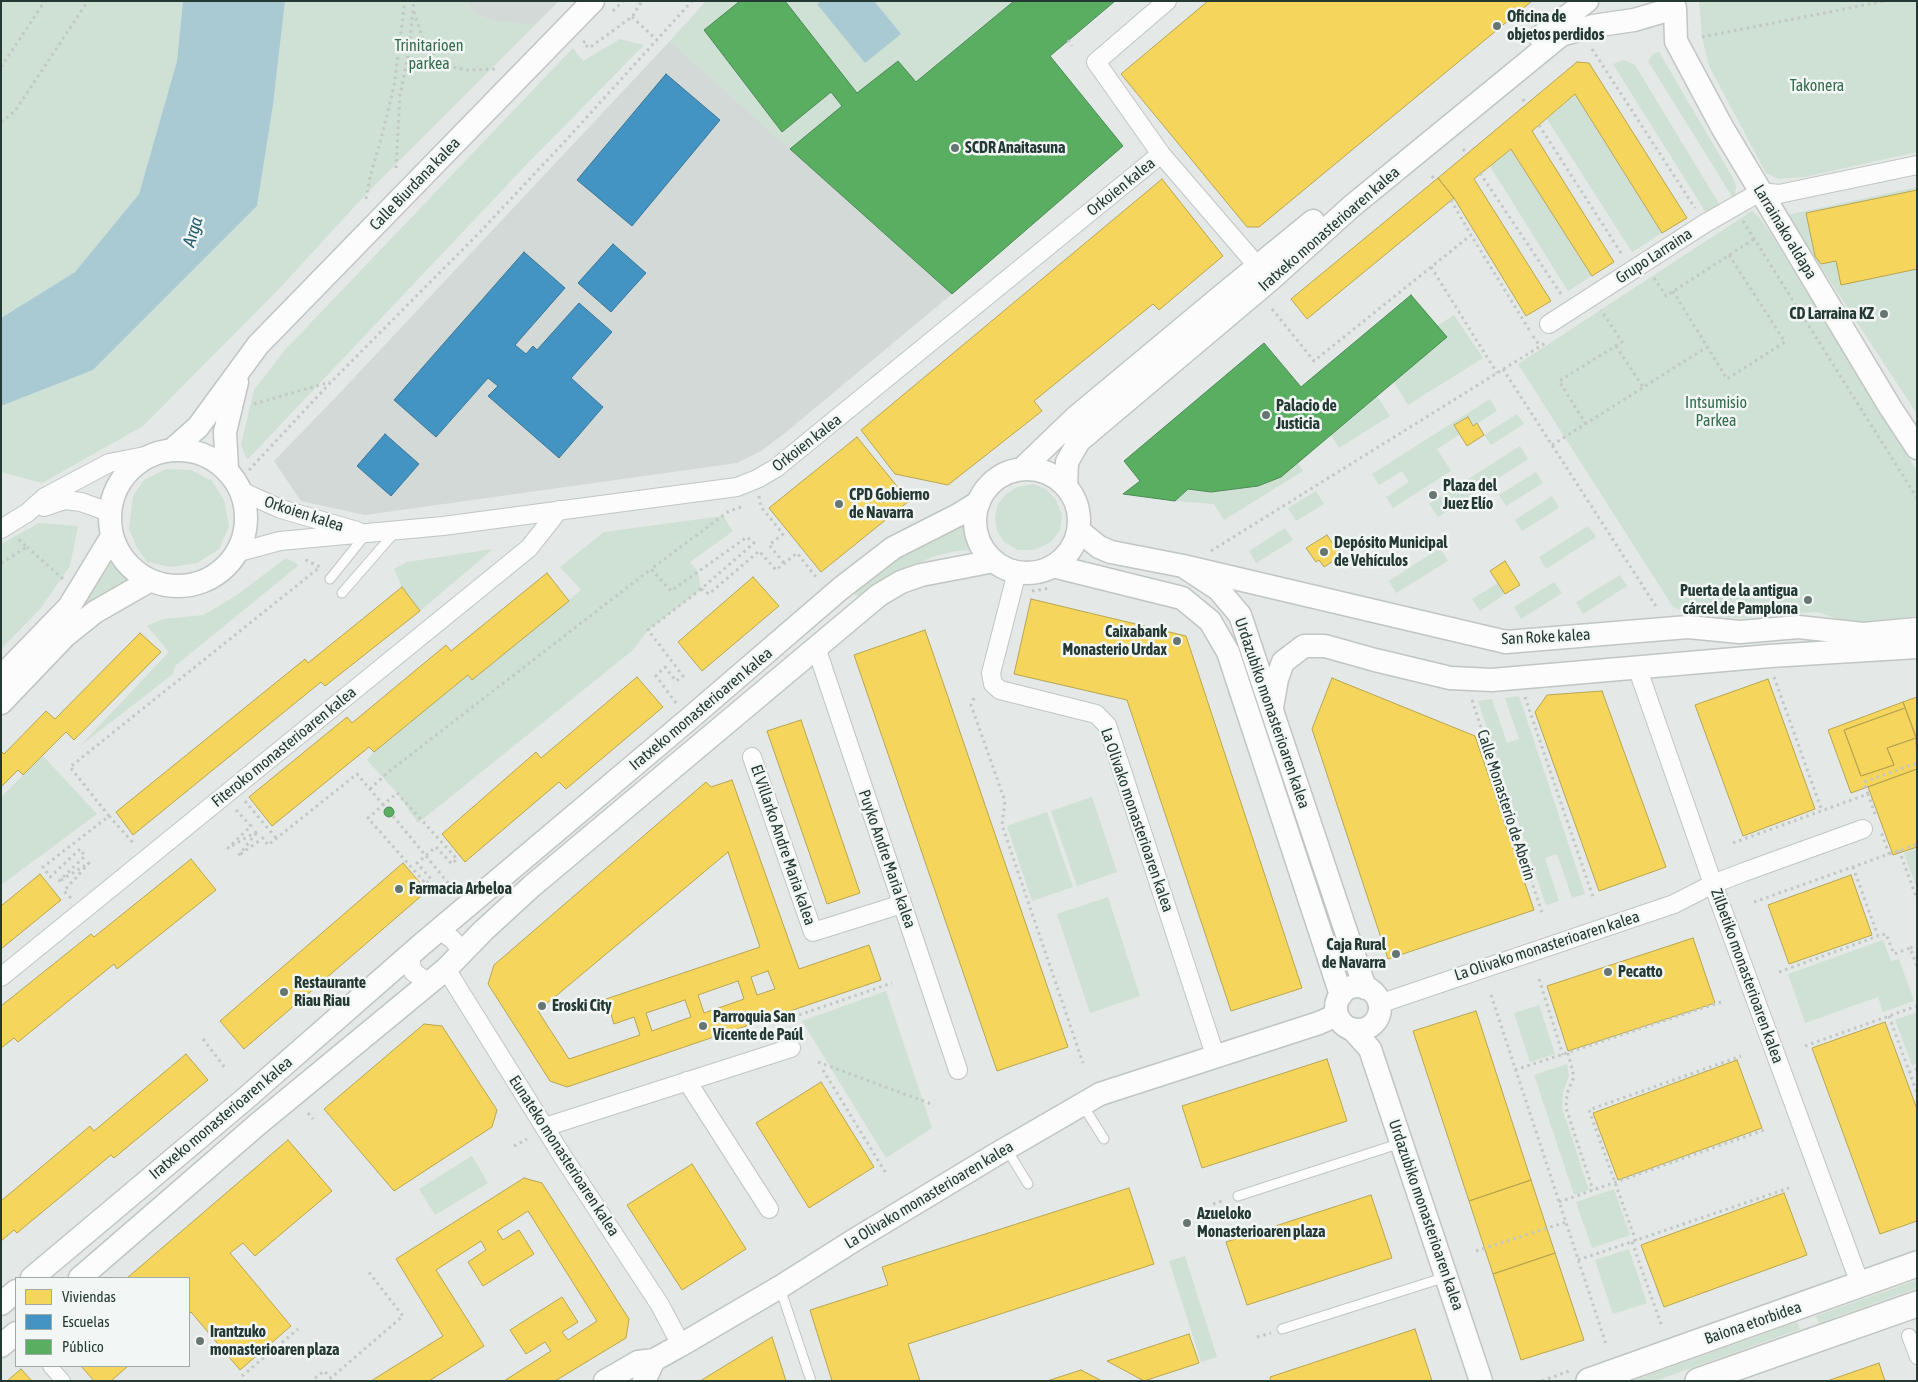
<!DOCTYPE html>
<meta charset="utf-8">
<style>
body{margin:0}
#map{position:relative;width:1918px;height:1382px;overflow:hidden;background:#e4e8e6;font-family:"Asap Condensed",sans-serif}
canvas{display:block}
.frame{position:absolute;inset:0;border:2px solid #243934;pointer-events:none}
.legend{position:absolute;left:15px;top:1277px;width:175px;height:90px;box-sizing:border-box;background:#f2f7f5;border:1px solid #a0aba8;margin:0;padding:6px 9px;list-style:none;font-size:15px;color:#243934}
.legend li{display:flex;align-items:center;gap:10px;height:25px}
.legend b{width:25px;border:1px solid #a0aba8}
</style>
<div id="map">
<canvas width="1918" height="1382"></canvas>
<div class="frame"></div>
<ul class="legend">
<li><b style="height:14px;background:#f6d55c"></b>Viviendas</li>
<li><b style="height:14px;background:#4393c3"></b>Escuelas</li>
<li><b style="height:14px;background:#5aae61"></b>Público</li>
</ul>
</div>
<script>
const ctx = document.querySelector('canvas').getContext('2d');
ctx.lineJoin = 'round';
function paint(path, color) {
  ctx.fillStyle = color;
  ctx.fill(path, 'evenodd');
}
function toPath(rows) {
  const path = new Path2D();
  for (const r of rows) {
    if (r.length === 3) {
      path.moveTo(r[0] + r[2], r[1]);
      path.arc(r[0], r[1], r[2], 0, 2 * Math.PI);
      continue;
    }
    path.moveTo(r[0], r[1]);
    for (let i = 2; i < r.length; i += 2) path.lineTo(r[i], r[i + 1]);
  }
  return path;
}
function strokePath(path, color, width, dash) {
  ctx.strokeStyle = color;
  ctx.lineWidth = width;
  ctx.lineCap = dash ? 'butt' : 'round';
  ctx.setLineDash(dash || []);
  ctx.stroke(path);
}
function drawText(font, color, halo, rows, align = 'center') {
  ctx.font = font + ' "Asap Condensed",sans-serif';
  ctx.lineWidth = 5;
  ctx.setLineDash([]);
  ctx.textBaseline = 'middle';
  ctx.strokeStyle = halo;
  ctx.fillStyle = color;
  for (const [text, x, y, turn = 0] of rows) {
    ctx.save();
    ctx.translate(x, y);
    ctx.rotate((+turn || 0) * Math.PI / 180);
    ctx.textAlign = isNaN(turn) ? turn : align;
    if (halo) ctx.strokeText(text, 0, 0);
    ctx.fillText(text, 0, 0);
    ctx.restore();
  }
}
const built = toPath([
 [466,1,559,1,535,25,494,21,475,14],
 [670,41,952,294,785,433,761,451,737,463,365,515,301,501,274,461,336,397]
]);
const green = toPath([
 [1,1,183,1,177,61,139,194,75,272,1,318],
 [285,1,466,1,475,14,494,21,535,25,366,194,277,291,143,426,42,483,1,472,1,406,93,370,257,206,273,105],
 [706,1,1115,1,1050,56,1123,146,952,294,670,41],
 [1699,1,1917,1,1917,152,1804,177,1779,179,1766,173,1709,66,1702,37],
 [620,39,644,45,527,164,247,460,241,445,254,390,285,350,573,48,583,61],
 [1659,52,1733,178,1736,186,1735,194,1733,198,1648,61,1653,54],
 [1624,60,1635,65,1721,207,1715,210,1705,211,1613,64],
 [1575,94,1662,233,1632,252,1547,119],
 [1511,149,1592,276,1568,291,1490,166],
 [1917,187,1917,414,1787,215],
 [1752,211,1760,218,1772,236,1917,471,1917,616,1849,623,1818,612,1739,618,1692,615,1673,607,1518,364],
 [1454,315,1483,358,1408,405,1394,382,1437,326],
 [1377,396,1390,416,1339,448,1331,435],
 [1490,399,1497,411,1473,426,1468,417,1454,425,1460,434,1437,449,1451,471,1393,508,1386,497,1409,482,1402,471,1379,485,1372,474],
 [1517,414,1524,424,1491,445,1484,435],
 [1520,446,1528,459,1438,517,1429,504],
 [1298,463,1303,471,1224,520,1214,504,1175,501,1188,489,1211,492,1258,486,1281,477],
 [166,469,191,470,212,481,224,500,229,526,219,549,197,563,171,567,147,562,137,548,129,529,133,496,144,480],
 [1536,472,1543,483,1506,506,1499,495],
 [1033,484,1046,489,1056,500,1062,515,1060,530,1051,542,1034,550,1018,550,1004,542,997,531,995,517,998,504,1005,495,1017,487],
 [1316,491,1324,504,1296,521,1288,508],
 [1552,496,1559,508,1522,531,1515,520],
 [723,516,733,531,690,562,698,572,701,589,648,630,633,650,418,823,397,793,367,760,374,752,468,675,472,680,581,590,560,567,604,532],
 [963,521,971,550,956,551,935,556,894,573,858,597,853,592,892,557],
 [39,523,78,526,70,566,40,609,1,649,1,544],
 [1588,526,1596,537,1546,569,1539,557],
 [1285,528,1293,540,1256,563,1249,551],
 [1440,548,1448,561,1396,593,1389,581],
 [493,549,420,611,402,587,394,569,407,562],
 [286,558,299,565,175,666,173,674,80,746,169,652,147,626,163,619,204,615,237,595],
 [108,561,128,580,108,590,80,614,72,610,100,578],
 [1620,575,1627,586,1583,614,1576,602],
 [1554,582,1562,593,1521,619,1514,607],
 [1498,583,1505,594,1480,611,1472,599],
 [1519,696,1585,894,1572,898,1557,854,1545,858,1559,901,1546,905,1478,701,1492,699,1507,743,1519,739,1505,698],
 [43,756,97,814,1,885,1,797],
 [1092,797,1117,872,1077,886,1051,811],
 [1047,812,1073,887,1032,901,1007,826],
 [1917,848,1917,889,1904,853],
 [1108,897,1140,996,1090,1013,1057,914],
 [1883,940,1891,961,1899,959,1914,1001,1883,1012,1878,997,1805,1023,1788,974],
 [886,991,932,1128,886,1158,802,1021],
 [1539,1005,1555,1054,1530,1062,1514,1013],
 [1917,1012,1917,1064,1912,1065,1895,1020],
 [1567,1064,1569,1076,1563,1092,1562,1108,1589,1190,1574,1195,1534,1075],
 [472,1156,488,1183,435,1215,419,1189],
 [1614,1189,1630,1235,1592,1248,1576,1202],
 [1629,1249,1647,1303,1613,1314,1595,1260],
 [1185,1256,1217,1357,1201,1362,1169,1261],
 [1917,1280,1917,1288,1819,1323,1816,1316],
 [1797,1322,1800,1329,1655,1381,1632,1381]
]);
const water = toPath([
 [183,1,285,1,273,105,257,206,93,370,1,406,1,318,75,272,139,194,177,61],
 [821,1,874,1,901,34,865,63,817,4]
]);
const homes = toPath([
 [1208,1,1532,1,1259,227,1247,227,1121,74,1208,1],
 [1577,62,1589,63,1687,218,1662,233,1575,94,1532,131,1614,262,1592,276,1511,149,1474,179,1551,301,1526,316,1454,198,1438,178,1577,62],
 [1438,178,1454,198,1307,319,1291,299,1438,178],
 [1162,179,1223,256,1159,310,1153,304,1034,401,1042,411,948,485,895,474,861,430,1162,179],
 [1917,190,1917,269,1841,285,1836,261,1821,264,1815,256,1806,213,1917,190],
 [1468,417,1473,426,1477,423,1484,435,1467,446,1454,425,1468,417],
 [857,437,909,501,821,572,769,508,857,437],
 [1327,535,1341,556,1324,567,1319,560,1316,562,1306,548,1327,535],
 [1505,561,1520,585,1505,594,1490,571,1505,561],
 [547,573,569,601,472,680,468,675,374,752,369,747,272,826,249,797,347,717,352,723,446,645,451,651,547,573],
 [753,577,779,606,702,671,678,642,753,577],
 [402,587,420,611,325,686,321,682,133,835,116,812,305,659,308,663,402,587],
 [1031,599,1186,636,1302,988,1231,1011,1127,700,1014,674,1031,599],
 [925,630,1068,1047,997,1071,854,655,925,630],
 [140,633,161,652,74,740,66,732,23,775,18,770,1,787,1,751,4,754,46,711,55,719,140,633],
 [637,677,663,707,566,789,559,782,465,862,442,834,536,752,541,758,637,677],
 [1332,678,1475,736,1534,910,1388,959,1312,729,1332,678],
 [1768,679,1815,809,1743,836,1695,705,1768,679],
 [1602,691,1666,867,1599,891,1535,712,1547,695,1602,691],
 [1917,697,1917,739,1903,702,1917,697],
 [1903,702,1905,708,1844,730,1861,776,1894,765,1887,748,1916,738,1917,769,1851,793,1828,730,1903,702],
 [1905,708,1916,738,1887,748,1894,765,1861,776,1844,730,1905,708],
 [801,720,860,893,827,904,767,731,801,720],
 [1917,769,1917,847,1893,855,1868,787,1917,769],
 [732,780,799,969,869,945,881,980,567,1087,550,1081,488,984,494,965,706,782,711,787,732,780],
 [728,852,760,947,606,999,614,1024,634,1017,640,1035,569,1059,538,1011,728,852],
 [768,971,775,989,757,995,751,977,768,971],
 [738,981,744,999,704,1013,698,995,738,981],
 [685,1000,691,1017,652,1031,646,1013,685,1000],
 [191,859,216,890,117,969,114,964,18,1042,14,1038,1,1048,1,1006,91,934,94,937,191,859],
 [403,863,427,891,244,1049,220,1021,403,863],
 [40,874,61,900,1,949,1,906,40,874],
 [1851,875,1872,935,1789,964,1768,905,1851,875],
 [1693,938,1715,1003,1568,1051,1547,986,1693,938],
 [1476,1011,1531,1180,1469,1201,1413,1031,1476,1011],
 [1885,1022,1917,1109,1917,1221,1880,1234,1812,1048,1885,1022],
 [424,1024,442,1026,497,1110,492,1127,394,1191,324,1109,424,1024],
 [186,1054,208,1080,114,1158,111,1155,17,1233,14,1230,1,1241,1,1201,90,1126,94,1131,186,1054],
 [1327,1059,1347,1121,1202,1168,1182,1106,1327,1059],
 [1737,1060,1762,1128,1618,1180,1593,1113,1737,1060],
 [821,1082,874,1167,809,1208,756,1123,821,1082],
 [288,1140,332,1191,255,1256,243,1243,230,1253,291,1326,240,1370,191,1312,189,1314,189,1278,127,1278,288,1140],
 [692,1164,746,1249,682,1290,627,1205,692,1164],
 [524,1178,542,1183,629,1319,626,1338,555,1381,504,1381,551,1351,545,1342,526,1354,510,1330,562,1297,578,1322,562,1332,568,1340,597,1321,528,1211,497,1231,503,1240,519,1230,534,1254,483,1286,468,1262,486,1250,481,1241,436,1270,484,1346,429,1381,371,1381,443,1336,396,1259,524,1178],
 [1531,1180,1555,1253,1493,1274,1469,1201,1531,1180],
 [1129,1188,1154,1264,908,1344,920,1381,832,1381,810,1310,888,1285,882,1267,1129,1188],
 [1784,1193,1807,1255,1664,1307,1641,1245,1784,1193],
 [1371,1195,1392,1258,1247,1305,1226,1242,1371,1195],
 [1555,1253,1584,1340,1521,1360,1493,1274,1555,1253],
 [1415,1329,1432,1381,1271,1381,1270,1377,1415,1329],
 [1189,1334,1199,1363,1144,1381,1107,1361,1189,1334],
 [772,1337,786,1381,700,1381,772,1337],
 [1879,1363,1885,1381,1828,1381,1830,1380,1879,1363],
 [81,1366,128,1366,111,1381,94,1381,81,1366],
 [21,1369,32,1381,7,1381,21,1369],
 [1081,1370,1102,1381,1047,1381,1081,1370]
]);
const schools = toPath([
 [666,74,720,120,632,226,577,180,666,74],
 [613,244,646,273,611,312,578,283,613,244],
 [524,252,565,288,515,345,526,354,533,346,537,350,579,303,612,332,571,378,603,407,559,458,488,396,498,386,488,378,436,437,394,400,524,252],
 [385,434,419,464,391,496,357,466,385,434]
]);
const public = toPath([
 [740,1,785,1,857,93,898,61,916,82,1014,1,1115,1,1050,56,1123,146,952,294,790,149,842,106,831,92,782,132,704,30,740,1],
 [1411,295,1447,337,1281,477,1258,486,1211,492,1188,489,1175,501,1123,494,1140,481,1124,461,1264,343,1301,387,1411,295],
 [389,812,5]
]);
const path = toPath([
 [613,11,623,1],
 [414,12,424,42,437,59,453,67,467,70,496,69],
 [632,17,658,41],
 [1702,37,1885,1],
 [1068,40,1072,46],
 [585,41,583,43,589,48,632,17,642,1],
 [1592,49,1695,208],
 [1,67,45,1],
 [1523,99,1526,105],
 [1,122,15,111,88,1],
 [1539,125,1623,256],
 [1463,149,1467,154],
 [396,168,400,95,408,56,414,1],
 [1480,173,1561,294],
 [1432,176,1435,180],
 [366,199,370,177,381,139,394,86,405,1],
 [1451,200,1471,235],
 [1743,221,1917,498],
 [1431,267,1497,373],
 [1654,278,1666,296,1754,239],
 [1673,291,1727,379,1785,342,1729,255],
 [1272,309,1314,361,1471,235,1530,331],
 [1533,336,1540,346],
 [1616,346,1643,387],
 [1503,369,1657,608],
 [254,404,330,382],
 [1586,424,1559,381,1622,342,1601,310],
 [1552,445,1707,347],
 [249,470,331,382,480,232,568,138,692,1],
 [759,496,761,507,783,534,769,545,784,563],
 [741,507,729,511,651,569,671,591,747,537,754,543,701,589,709,594,759,551,776,570,797,553,816,577],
 [27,547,63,579],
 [1211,551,1547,342],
 [1,563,27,547,18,539],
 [1032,591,1050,588],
 [1774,677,1822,811],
 [1525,697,1594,900],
 [974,698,971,705,1005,801,1002,825,1083,1063],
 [1472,700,1543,916],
 [676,703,656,676,665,667,676,681,683,676,648,630,701,589],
 [370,789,387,773,651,569],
 [397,793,457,859,452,864,436,847,417,863,431,879,426,884,368,818,397,793],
 [1868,794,1864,782,1917,763],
 [245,801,276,838],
 [236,810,251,826,228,848,258,831,238,856,263,838,268,845,357,774,386,808],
 [109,816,135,845],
 [393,816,454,890],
 [1733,843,1868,794,1875,814],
 [1899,850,1917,899],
 [1889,854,1917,844],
 [1853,867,1878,936,1886,934,1894,954,1910,948,1917,966],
 [71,898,64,891,89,863,58,882,85,856,80,849,50,877,43,867,109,816,70,767,320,567,302,558],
 [1754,902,1889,854,1881,832],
 [1910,948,1917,946],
 [1779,972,1878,936],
 [1539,979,1563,1055],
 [1491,995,1606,1344],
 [1889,1016,1917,1093],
 [793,1017,892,983],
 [203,1039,226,1069],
 [1805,1046,1917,1006],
 [1568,1053,1574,1077,1567,1093,1566,1108,1593,1190],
 [818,1062,934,1105],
 [823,1070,887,1175],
 [1515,1070,1721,1002],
 [1909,1072,1917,1069],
 [308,1113,313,1119],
 [514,1146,527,1139],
 [1559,1202,1767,1129],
 [1213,1204,1225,1200],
 [1636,1241,1589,1110,1741,1056],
 [1632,1242,1661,1324],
 [1476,1251,1566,1222],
 [1578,1260,1789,1188],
 [1257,1337,1271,1333],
 [242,1376,298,1329],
 [315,1378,324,1371,331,1378,403,1316,368,1271],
 [1542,1381,1569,1371]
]);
const service = toPath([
 [330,579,366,534],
 [342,593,395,532],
 [1082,1104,1104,1139],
 [1006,1148,1028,1184],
 [1238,1196,1401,1143],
 [780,1288,811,1381],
 [1282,1329,1446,1277]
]);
const pedestrian = toPath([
 [1909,1336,1917,1357],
 [50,1366,63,1381]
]);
const minor = toPath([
 [1167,1,1096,62,1161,154,1266,276],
 [1549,324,1704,224,1760,192,1779,194,1917,165],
 [243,492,281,509,357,531],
 [44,507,65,500,81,502,109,512],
 [1,529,27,513,45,497,109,463,150,455],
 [239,552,280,541,443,526,737,487,757,479,776,468,1161,154],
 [1017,572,991,673,993,684,1000,690,1096,714,1107,725,1215,1055],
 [816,647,958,1070],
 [1637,667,1713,884,1860,1284],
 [752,757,813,932,902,904],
 [435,932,445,934,452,939,458,946,459,955],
 [409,955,413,972,429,983],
 [446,969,563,1157,660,1305,681,1345],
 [1,977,529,548,559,510],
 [1379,1004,1674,904,1713,884,1744,872,1863,829],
 [687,1081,769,1209],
 [545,1127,791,1048]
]);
const tertiary = toPath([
 [1672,1,1675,8,1676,41,1722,127,1890,407,1917,448],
 [1540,37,1587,1],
 [173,449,198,427,258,345,593,1],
 [178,518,68],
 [227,469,225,432,237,382],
 [1022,469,1076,417,1225,293,1313,221],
 [1027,521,52],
 [1066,487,1067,462,1079,441,1270,280,1352,206,1561,35,1593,26,1634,20,1675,8],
 [1078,530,1099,547,1111,552,1183,566,1218,589,1240,615,1365,988],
 [1053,566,1182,598,1210,621,1228,652,1341,995],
 [1183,566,1506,642,1688,627,1740,632,1798,627,1863,634,1917,629],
 [1,677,69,607,111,538],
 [1,703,65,636,95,612,149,581],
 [1272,707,1277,679,1283,662,1304,646,1325,646,1375,660,1450,678,1492,680,1770,656,1917,647],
 [1358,1008,22],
 [1352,1029,1370,1049,1481,1381],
 [32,1278,245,1099,421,945,689,719,840,589,893,548,958,515,979,502],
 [80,1278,258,1124,446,969,484,930,532,886,879,595,901,582,921,575,994,561],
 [1,1304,16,1291],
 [1,1346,16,1333],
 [605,1381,638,1362,654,1360,681,1345,780,1287,856,1239,995,1155,1100,1094,1319,1023,1337,1015],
 [644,1381,654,1360]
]);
const secondary = toPath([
 [1589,1381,1917,1264],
 [1698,1381,1917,1304]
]);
const markers = [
 [1497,26,5,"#677672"],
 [955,148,5,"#677672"],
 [1884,314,5,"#677672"],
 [1266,415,5,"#677672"],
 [1433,495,5,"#677672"],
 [839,504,5,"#677672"],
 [1324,552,5,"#677672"],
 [1808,600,5,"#677672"],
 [1177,641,5,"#677672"],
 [399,889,5,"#677672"],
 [1396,954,5,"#677672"],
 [1608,972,5,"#677672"],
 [284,992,5,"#677672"],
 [542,1006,5,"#677672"],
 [703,1026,5,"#677672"],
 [1187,1223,5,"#677672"],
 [200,1341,5,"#677672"]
];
const poiNames = [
 ["Oficina de",1507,17],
 ["objetos perdidos",1507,35],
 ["SCDR Anaitasuna",965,148],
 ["CD Larraina KZ",1874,314,"right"],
 ["Palacio de",1276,406],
 ["Justicia",1276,424],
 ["Plaza del",1443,486],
 ["Juez Elío",1443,504],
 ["CPD Gobierno",849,495],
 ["de Navarra",849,513],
 ["Depósito Municipal",1334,543],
 ["de Vehículos",1334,561],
 ["Puerta de la antigua",1798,591,"right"],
 ["cárcel de Pamplona",1798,609,"right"],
 ["Caixabank",1167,632,"right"],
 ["Monasterio Urdax",1167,650,"right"],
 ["Farmacia Arbeloa",409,889],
 ["Caja Rural",1386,945,"right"],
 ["de Navarra",1386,963,"right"],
 ["Pecatto",1618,972],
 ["Restaurante",294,983],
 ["Riau Riau",294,1001],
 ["Eroski City",552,1006],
 ["Parroquia San",713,1017],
 ["Vicente de Paúl",713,1035],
 ["Azueloko",1197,1214],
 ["Monasterioaren plaza",1197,1232],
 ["Irantzuko",210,1332],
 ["monasterioaren plaza",210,1350]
];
const parkNames = [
 ["Trinitarioen",429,46],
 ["parkea",429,64],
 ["Takonera",1817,86],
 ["Intsumisio",1716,403],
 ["Parkea",1716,421]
];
const streetNames = [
 ["Calle Biurdana kalea",415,184,-46],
 ["Orkoien kalea",1121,187,-39],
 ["Iratxeko monasterioaren kalea",1329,229,-41],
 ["Larrainako aldapa",1785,232,59],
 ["Grupo Larraina",1654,256,-33],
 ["Orkoien kalea",807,443,-38],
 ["Orkoien kalea",304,514,18],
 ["San Roke kalea",1546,637,-3],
 ["Iratxeko monasterioaren kalea",701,709,-40],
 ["Urdazubiko monasterioaren kalea",1272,713,71],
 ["Fiteroko monasterioaren kalea",284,747,-39],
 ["Calle Monasterio de Aberin",1506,805,72],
 ["La Olivako monasterioaren kalea",1137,820,71],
 ["El Villarko Andre Maria kalea",783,845,71],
 ["Puyko Andre Maria kalea",887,859,71],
 ["La Olivako monasterioaren kalea",1547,946,-18],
 ["Zilbetiko monasterioaren kalea",1747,976,70],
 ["Iratxeko monasterioaren kalea",221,1118,-40],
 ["Eunateko monasterioaren kalea",564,1156,57],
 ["La Olivako monasterioaren kalea",929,1195,-31],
 ["Urdazubiko monasterioaren kalea",1426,1215,71],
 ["Baiona etorbidea",1753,1323,-19]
];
const waterNames = [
 ["Arga",193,232,-73]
];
paint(built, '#d2d9d6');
paint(green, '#cfe0d4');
paint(water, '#a9cad2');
paint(homes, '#f6d55c');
strokePath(homes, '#b7a650', 1);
paint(schools, '#4393c3');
strokePath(schools, '#3a7898', 1);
paint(public, '#5aae61');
strokePath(public, '#4a8b54', 1);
strokePath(service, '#c1c5c3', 11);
strokePath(pedestrian, '#c1c5c3', 16);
strokePath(minor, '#c1c5c3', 20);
strokePath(tertiary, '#c1c5c3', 25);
strokePath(secondary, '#c0c5c3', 28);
strokePath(path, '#c1c8c5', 3, [2.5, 4]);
strokePath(service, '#fbfcfb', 9);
strokePath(pedestrian, '#fbfcfb', 14);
strokePath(minor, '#fbfcfb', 18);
strokePath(tertiary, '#fbfcfb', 22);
strokePath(secondary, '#fbfcfb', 25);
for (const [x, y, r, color] of markers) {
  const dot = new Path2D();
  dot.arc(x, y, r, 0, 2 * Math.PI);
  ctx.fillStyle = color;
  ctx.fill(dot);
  strokePath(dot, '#f2f7f5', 2);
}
drawText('bold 16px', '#243934', '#f2f7f5', poiNames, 'left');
drawText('16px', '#336b4c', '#f2f7f5', parkNames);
drawText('16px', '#243934', '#f2f7f5', streetNames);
drawText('italic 18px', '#255d6e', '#f2f7f5', waterNames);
</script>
